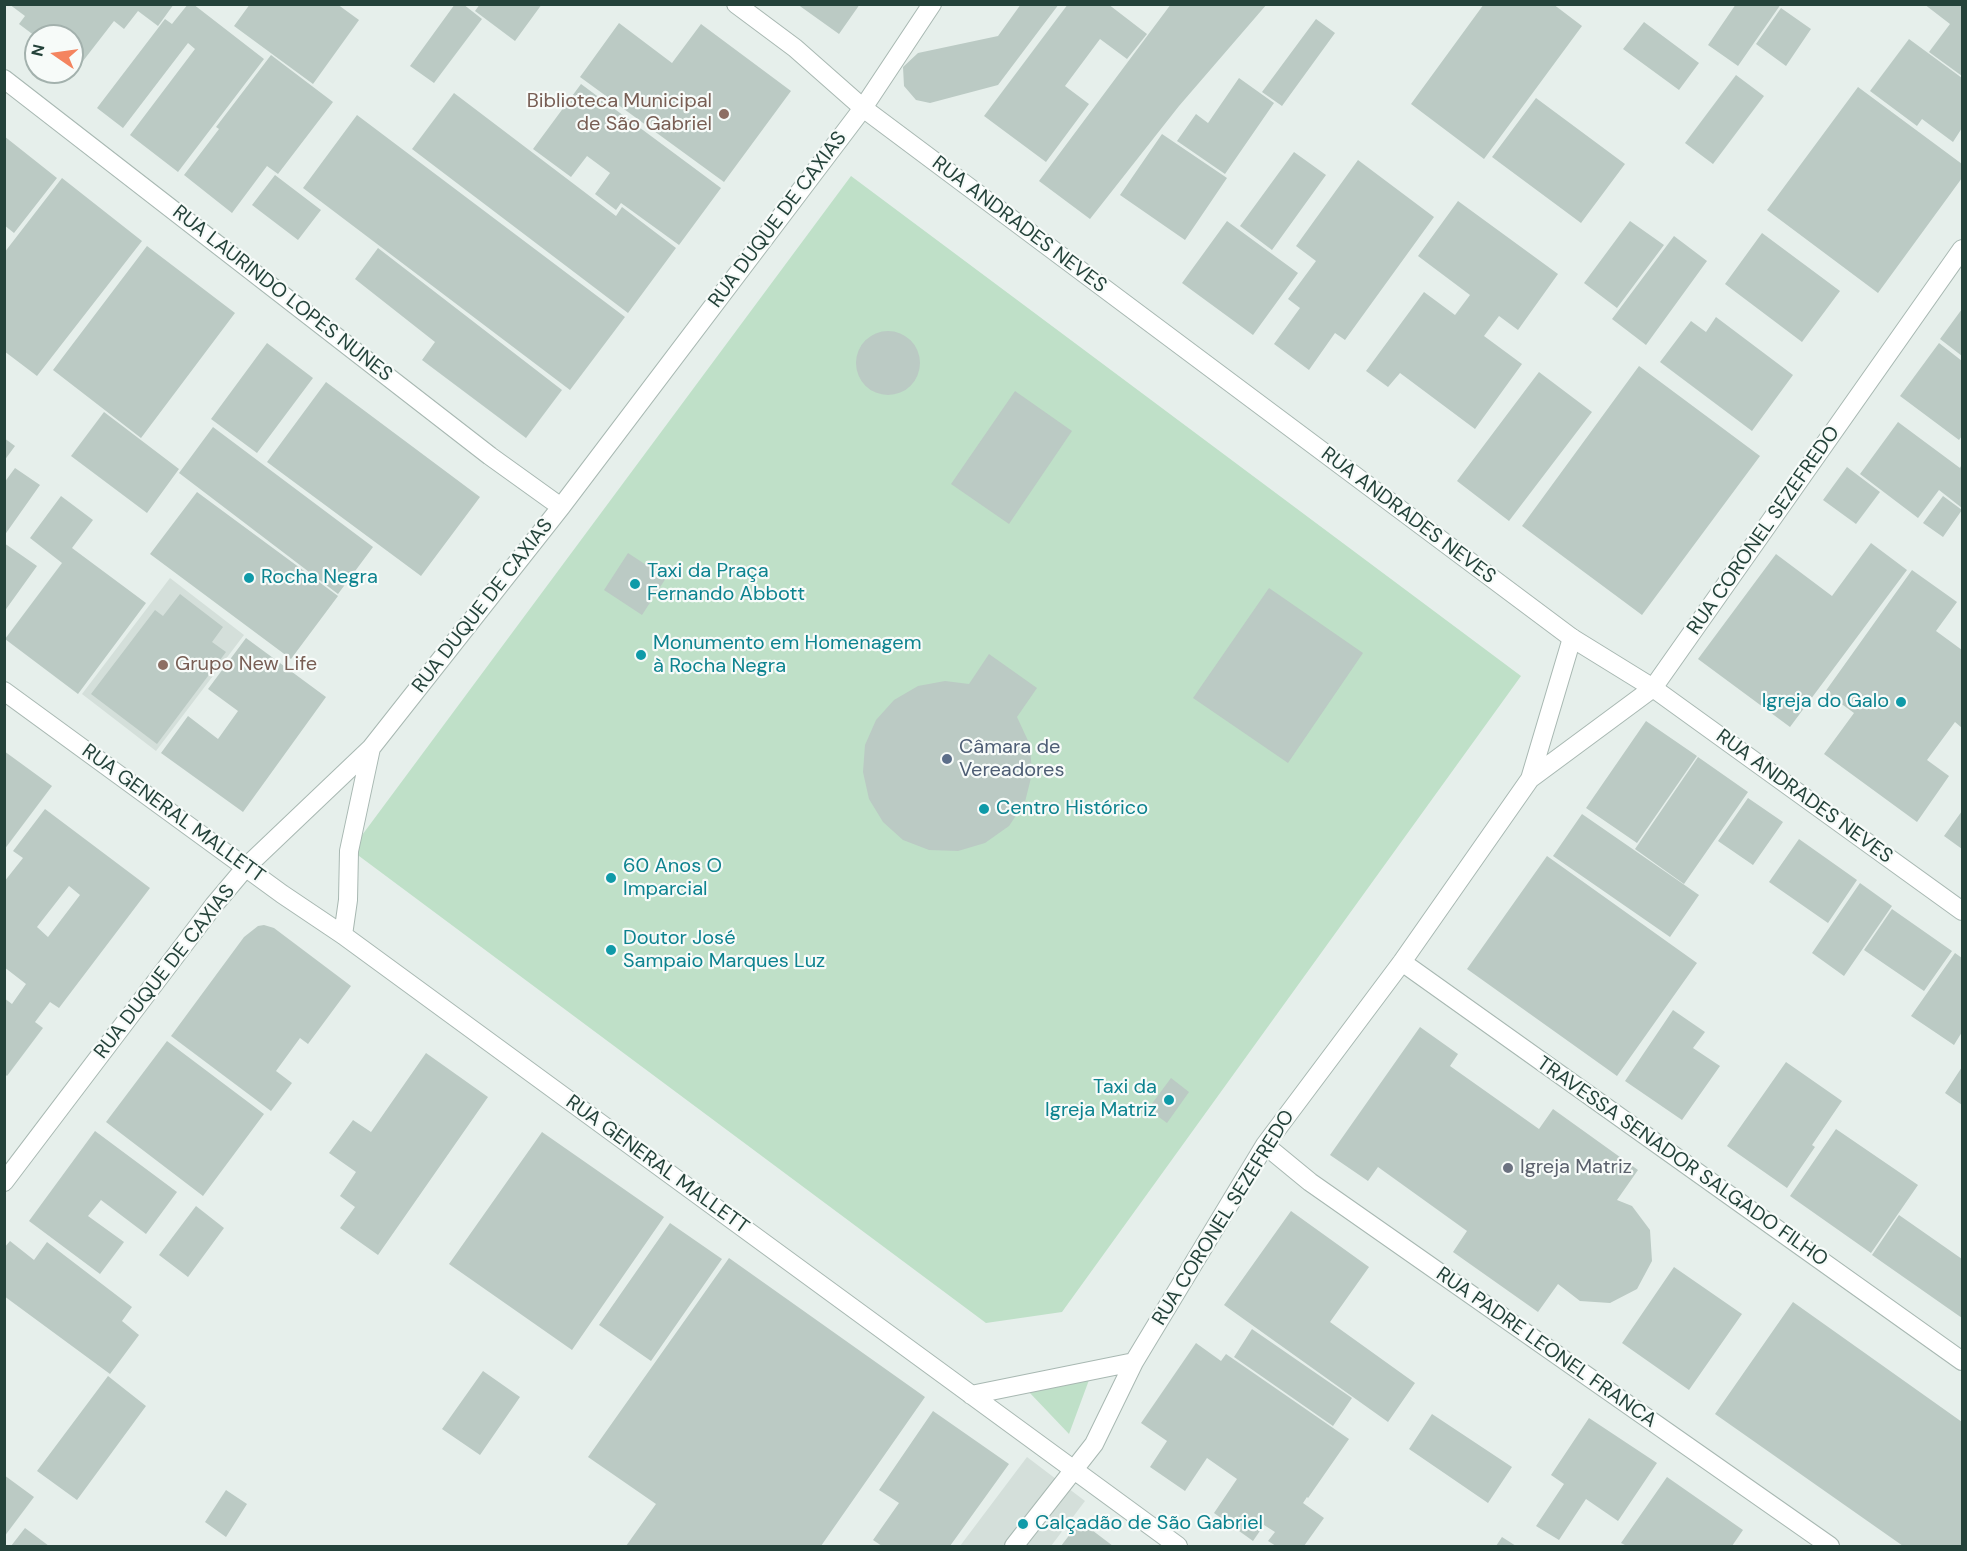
<!DOCTYPE html>
<meta charset="utf-8">
<style>
body{margin:0}
#map{position:relative;width:1967px;height:1551px;overflow:hidden;background:#e6efeb;font-family:"DM Sans",sans-serif}
canvas{display:block}
.frame{position:absolute;inset:0;border:6px solid #24423a;pointer-events:none}
.north{position:absolute;left:24px;top:24px;width:60px;height:60px;box-sizing:border-box;background:#f7fbf9;border:2px solid #a3b1ad;border-radius:50%;rotate:283deg;font-size:16px;font-weight:700;line-height:24px;text-align:center;color:#24423a}
.north::after{content:'';display:block;margin:auto;width:21px;height:27px;background:#f4845f;clip-path:polygon(50% 0,100% 100%,50% 72%,0 100%)}
</style>
<div id="map">
<canvas width="1967" height="1551"></canvas>
<div class="frame"></div>
<div class="north">N</div>
</div>
<script>
const ctx = document.querySelector('canvas').getContext('2d');
ctx.lineJoin = 'round';
function paint(path, color) {
  ctx.fillStyle = color;
  ctx.fill(path, 'evenodd');
}
function toPath(rows) {
  const path = new Path2D();
  for (const r of rows) {
    if (r.length === 3) {
      path.moveTo(r[0] + r[2], r[1]);
      path.arc(r[0], r[1], r[2], 0, 2 * Math.PI);
      continue;
    }
    path.moveTo(r[0], r[1]);
    for (let i = 2; i < r.length; i += 2) path.lineTo(r[i], r[i + 1]);
  }
  return path;
}
function strokePath(path, color, width, dash) {
  ctx.strokeStyle = color;
  ctx.lineWidth = width;
  ctx.lineCap = dash ? 'butt' : 'round';
  ctx.setLineDash(dash || []);
  ctx.stroke(path);
}
function drawText(font, color, halo, rows, align = 'center') {
  ctx.font = font + ' "DM Sans",sans-serif';
  ctx.lineWidth = 4.5;
  ctx.setLineDash([]);
  ctx.textBaseline = 'middle';
  ctx.strokeStyle = halo;
  ctx.fillStyle = color;
  for (const [text, x, y, turn = 0] of rows) {
    ctx.save();
    ctx.translate(x, y);
    ctx.rotate((+turn || 0) * Math.PI / 180);
    ctx.textAlign = isNaN(turn) ? turn : align;
    if (halo) ctx.strokeText(text, 0, 0);
    ctx.fillText(text, 0, 0);
    ctx.restore();
  }
}
const built = toPath([
 [170,578,244,635,156,751,82,694],
 [1027,1457,1085,1501,1051,1546,960,1546]
]);
const green = toPath([
 [851,176,1521,676,1062,1312,986,1323,351,850],
 [1089,1380,1069,1434,1029,1392]
]);
const building = toPath([
 [9,4,174,4,158,26,138,11,124,29,114,21,83,61,72,52,72,36,35,36,19,24,25,16],
 [188,4,193,4,264,59,178,172,130,135,195,49,188,43,123,128,97,108,165,19,172,24],
 [250,4,337,4,359,20,313,84,234,26],
 [455,4,463,4,482,19,434,83,410,66],
 [480,4,542,4,515,41,475,11],
 [797,4,860,4,839,34],
 [1021,4,1059,4,998,85,930,103,916,100,904,86,903,67,918,53,998,36],
 [1068,4,1108,4,1147,34,1127,59,1100,39,1065,86,1089,104,1046,162,984,116],
 [1171,4,1267,4,1179,106,1090,219,1039,181],
 [1484,4,1553,4,1582,26,1484,159,1411,104],
 [1736,4,1781,4,1738,66,1708,45],
 [1924,4,1962,4,1962,76,1929,52,1950,24],
 [1781,8,1811,29,1786,66,1756,44],
 [1316,19,1335,33,1282,106,1262,92],
 [1644,22,1699,63,1679,90,1623,49],
 [619,23,672,63,701,24,791,91,724,182,580,77],
 [1909,39,1962,78,1962,128,1953,142,1922,119,1917,126,1870,91],
 [271,55,333,102,278,174,267,166,232,213,184,175,219,129,216,127],
 [1736,75,1764,96,1713,164,1685,143],
 [1239,78,1274,103,1225,174,1177,141,1196,114,1208,123],
 [581,84,721,188,679,245,621,203,616,210,595,194,610,173,587,156,571,177,533,149],
 [1858,87,1962,164,1962,178,1878,293,1767,210],
 [454,93,616,216,622,207,676,248,628,313,412,149],
 [1536,98,1625,164,1581,223,1492,157],
 [357,115,625,317,570,390,303,188],
 [1162,134,1227,178,1185,240,1120,195],
 [4,136,57,178,14,233,4,225],
 [1294,152,1326,175,1272,250,1240,226],
 [1358,160,1434,217,1345,340,1335,333,1309,370,1274,344,1300,308,1288,299,1316,261,1296,246],
 [275,175,321,210,298,240,252,205],
 [62,178,142,241,37,376,4,351,4,253],
 [1458,201,1558,274,1518,330,1499,316,1484,336,1522,364,1475,429,1400,373,1388,387,1366,371,1424,292,1455,315,1470,295,1418,256],
 [1227,221,1298,273,1253,335,1182,283],
 [1630,221,1664,245,1617,308,1584,283],
 [1762,233,1840,291,1802,342,1725,284],
 [1674,236,1707,261,1646,345,1612,319],
 [147,246,235,313,141,438,53,370],
 [378,248,562,390,526,438,422,360,435,342,355,279],
 [1962,309,1962,356,1940,339],
 [1716,317,1793,375,1752,431,1660,362,1691,321,1706,332],
 [888,363,32],
 [267,343,313,378,257,453,211,419],
 [1939,343,1962,361,1962,436,1959,440,1900,396],
 [1639,366,1760,456,1642,615,1522,526],
 [1539,372,1592,412,1509,521,1457,481],
 [326,382,480,497,421,576,267,462],
 [1015,391,1072,431,1009,524,951,484],
 [104,412,179,469,147,513,71,456],
 [1898,422,1960,468,1962,464,1962,508,1939,490,1918,518,1860,474],
 [213,427,373,547,338,594,179,473],
 [4,438,15,446,4,461],
 [1847,467,1880,492,1856,524,1823,500],
 [15,468,40,485,4,536,4,483],
 [197,492,338,596,291,659,150,554],
 [61,496,93,520,72,548,146,603,78,694,5,639,62,563,30,538],
 [1943,496,1962,510,1943,537,1923,523],
 [4,543,37,566,4,612],
 [1871,543,1907,570,1790,727,1698,659,1776,554,1832,596],
 [628,553,666,578,642,615,604,590],
 [1912,570,1957,602,1936,631,1962,650,1962,728,1955,722,1927,760,1949,776,1917,822,1824,754,1854,713,1825,692],
 [1269,588,1363,653,1288,763,1193,698],
 [180,594,223,627,212,642,226,652,157,744,91,694,155,610,163,616],
 [246,638,326,697,243,812,161,753,188,716,218,739,238,711,208,689],
 [989,654,1037,688,1017,717,1030,745,1032,774,1025,802,1009,826,985,843,958,851,929,850,903,840,883,822,869,799,863,772,865,745,876,720,894,700,918,686,945,681,969,684],
 [1646,721,1697,756,1637,843,1586,808],
 [4,751,52,786,4,850],
 [1698,757,1748,792,1684,884,1635,849],
 [1748,798,1783,822,1753,865,1718,841],
 [45,809,150,888,59,1008,50,1002,35,1022,43,1028,7,1076,4,1073,4,998,12,1004,26,984,4,967,4,882,23,858,13,851],
 [69,886,80,895,48,937,37,927],
 [1962,811,1962,849,1944,836],
 [1582,814,1699,895,1670,937,1553,856],
 [1799,839,1857,880,1828,923,1769,882],
 [1547,856,1697,963,1617,1076,1467,969],
 [1860,883,1892,906,1844,976,1812,953],
 [1892,909,1952,951,1924,991,1864,950],
 [264,925,274,928,351,986,308,1044,300,1038,276,1071,292,1083,271,1111,171,1036,244,937,258,926],
 [1955,953,1962,958,1962,1032,1954,1045,1911,1016],
 [1673,1010,1705,1032,1693,1048,1720,1066,1682,1120,1625,1081],
 [1420,1027,1458,1054,1450,1066,1539,1129,1553,1109,1638,1170,1617,1200,1632,1206,1650,1230,1652,1261,1637,1289,1610,1303,1580,1301,1558,1284,1538,1312,1453,1252,1467,1231,1378,1167,1368,1181,1330,1155],
 [167,1041,264,1114,203,1196,106,1122],
 [426,1053,488,1097,378,1255,340,1228,355,1207,340,1196,356,1172,329,1153,353,1120,371,1132],
 [1786,1062,1842,1101,1812,1145,1815,1147,1787,1188,1727,1146],
 [1962,1067,1962,1105,1945,1093],
 [1171,1078,1189,1092,1167,1123,1148,1109],
 [1836,1129,1918,1185,1871,1253,1790,1196],
 [95,1131,177,1192,146,1234,101,1200,88,1216,124,1242,100,1274,29,1221],
 [542,1132,664,1217,572,1350,449,1264],
 [196,1206,224,1228,188,1277,159,1255],
 [1291,1211,1369,1267,1330,1322,1415,1383,1388,1422,1224,1305],
 [1899,1215,1962,1259,1962,1318,1872,1255],
 [670,1223,722,1259,651,1361,599,1325],
 [10,1241,34,1260,47,1242,132,1307,122,1321,139,1335,110,1374,4,1296,4,1248],
 [729,1258,925,1397,821,1546,626,1546,656,1504,588,1457],
 [1674,1267,1742,1314,1689,1390,1622,1343],
 [1793,1302,1962,1422,1962,1546,1903,1546,1715,1414],
 [1252,1329,1352,1398,1333,1426,1234,1357],
 [1196,1343,1221,1361,1226,1354,1349,1439,1308,1498,1307,1497,1303,1503,1324,1518,1304,1546,1276,1546,1268,1541,1275,1532,1264,1525,1253,1541,1214,1513,1237,1479,1207,1458,1185,1491,1150,1467,1167,1441,1141,1423],
 [483,1371,520,1397,480,1455,442,1429],
 [108,1376,146,1406,77,1500,37,1471],
 [933,1411,1009,1464,950,1546,882,1546,873,1540,899,1503,879,1490],
 [1432,1414,1512,1467,1488,1503,1409,1449],
 [1589,1418,1657,1463,1618,1521,1586,1499,1559,1540,1536,1526,1564,1484,1551,1475],
 [4,1475,34,1497,4,1537],
 [1667,1477,1743,1530,1732,1546,1627,1546,1621,1543],
 [226,1490,247,1504,226,1537,205,1522],
 [1080,1521,1113,1546,1061,1546],
 [25,1528,49,1546,11,1546],
 [1502,1537,1516,1546,1496,1546]
]);
const minor = toPath([
 [4,79,490,456,561,507],
 [4,691,282,894,343,935,1178,1546],
 [1530,779,1572,638],
 [343,935,348,900,349,851,371,748],
 [1402,962,1962,1361],
 [1265,1145,1310,1182,1830,1546],
 [4,1182,214,905,246,867,371,748,561,507,863,108,932,4],
 [971,1395,1134,1362],
 [1014,1546,1094,1444,1134,1362,1265,1145,1402,962,1530,779,1653,688,1962,249]
]);
const tertiary = toPath([
 [736,4,795,48,863,108,1572,638,1653,688,1962,911]
]);
const markers = [
 [724,114,6,"#8d6e63"],
 [249,578,6,"#0f9aa8"],
 [635,584,6,"#0f9aa8"],
 [641,655,6,"#0f9aa8"],
 [163,665,6,"#8d6e63"],
 [1901,702,6,"#0f9aa8"],
 [947,759,6,"#5c6f8a"],
 [984,809,6,"#0f9aa8"],
 [611,878,6,"#0f9aa8"],
 [611,950,6,"#0f9aa8"],
 [1169,1100,6,"#0f9aa8"],
 [1508,1168,6,"#6b7280"],
 [1023,1524,6,"#0f9aa8"]
];
const educationNames = [
 ["Biblioteca Municipal",712,102],
 ["de São Gabriel",712,125],
 ["Grupo New Life",175,665,"left"]
];
const streetNames = [
 ["RUA DUQUE DE CAXIAS",778,220,-53],
 ["RUA ANDRADES NEVES",1019,225,37],
 ["RUA LAURINDO LOPES NUNES",282,294,38],
 ["RUA ANDRADES NEVES",1408,516,37],
 ["RUA CORONEL SEZEFREDO",1764,531,-55],
 ["RUA DUQUE DE CAXIAS",483,606,-52],
 ["RUA ANDRADES NEVES",1804,797,36],
 ["RUA GENERAL MALLETT",173,814,36],
 ["RUA DUQUE DE CAXIAS",165,972,-52],
 ["TRAVESSA SENADOR SALGADO FILHO",1682,1162,35],
 ["RUA GENERAL MALLETT",657,1165,36],
 ["RUA CORONEL SEZEFREDO",1224,1218,-58],
 ["RUA PADRE LEONEL FRANCA",1546,1348,35]
];
const cultureNames = [
 ["Taxi da Praça",647,572],
 ["Fernando Abbott",647,595],
 ["Rocha Negra",261,578],
 ["Monumento em Homenagem",653,644],
 ["à Rocha Negra",653,667],
 ["Igreja do Galo",1889,702,"right"],
 ["Centro Histórico",996,809],
 ["60 Anos O",623,867],
 ["Imparcial",623,890],
 ["Doutor José",623,939],
 ["Sampaio Marques Luz",623,962],
 ["Taxi da",1157,1088,"right"],
 ["Igreja Matriz",1157,1111,"right"],
 ["Calçadão de São Gabriel",1035,1524]
];
const serviceNames = [
 ["Câmara de",959,748],
 ["Vereadores",959,771]
];
const worshipNames = [
 ["Igreja Matriz",1520,1168]
];
paint(built, '#d4dfda');
paint(green, '#bfe0c8');
paint(building, '#bbcac4');
strokePath(minor, '#a8b8b2', 20);
strokePath(tertiary, '#a8b8b2', 20);
strokePath(minor, '#fff', 18);
strokePath(tertiary, '#fff', 18);
for (const [x, y, r, color] of markers) {
  const dot = new Path2D();
  dot.arc(x, y, r, 0, 2 * Math.PI);
  ctx.fillStyle = color;
  ctx.fill(dot);
  strokePath(dot, '#f7fbf9', 2);
}
drawText('20px', '#785e54', '#f7fbf9', educationNames, 'right');
drawText('20px', '#24423a', '#f7fbf9', streetNames);
drawText('20px', '#0d838f', '#f7fbf9', cultureNames, 'left');
drawText('20px', '#4e5e75', '#f7fbf9', serviceNames, 'left');
drawText('20px', '#5b616d', '#f7fbf9', worshipNames, 'left');
</script>
